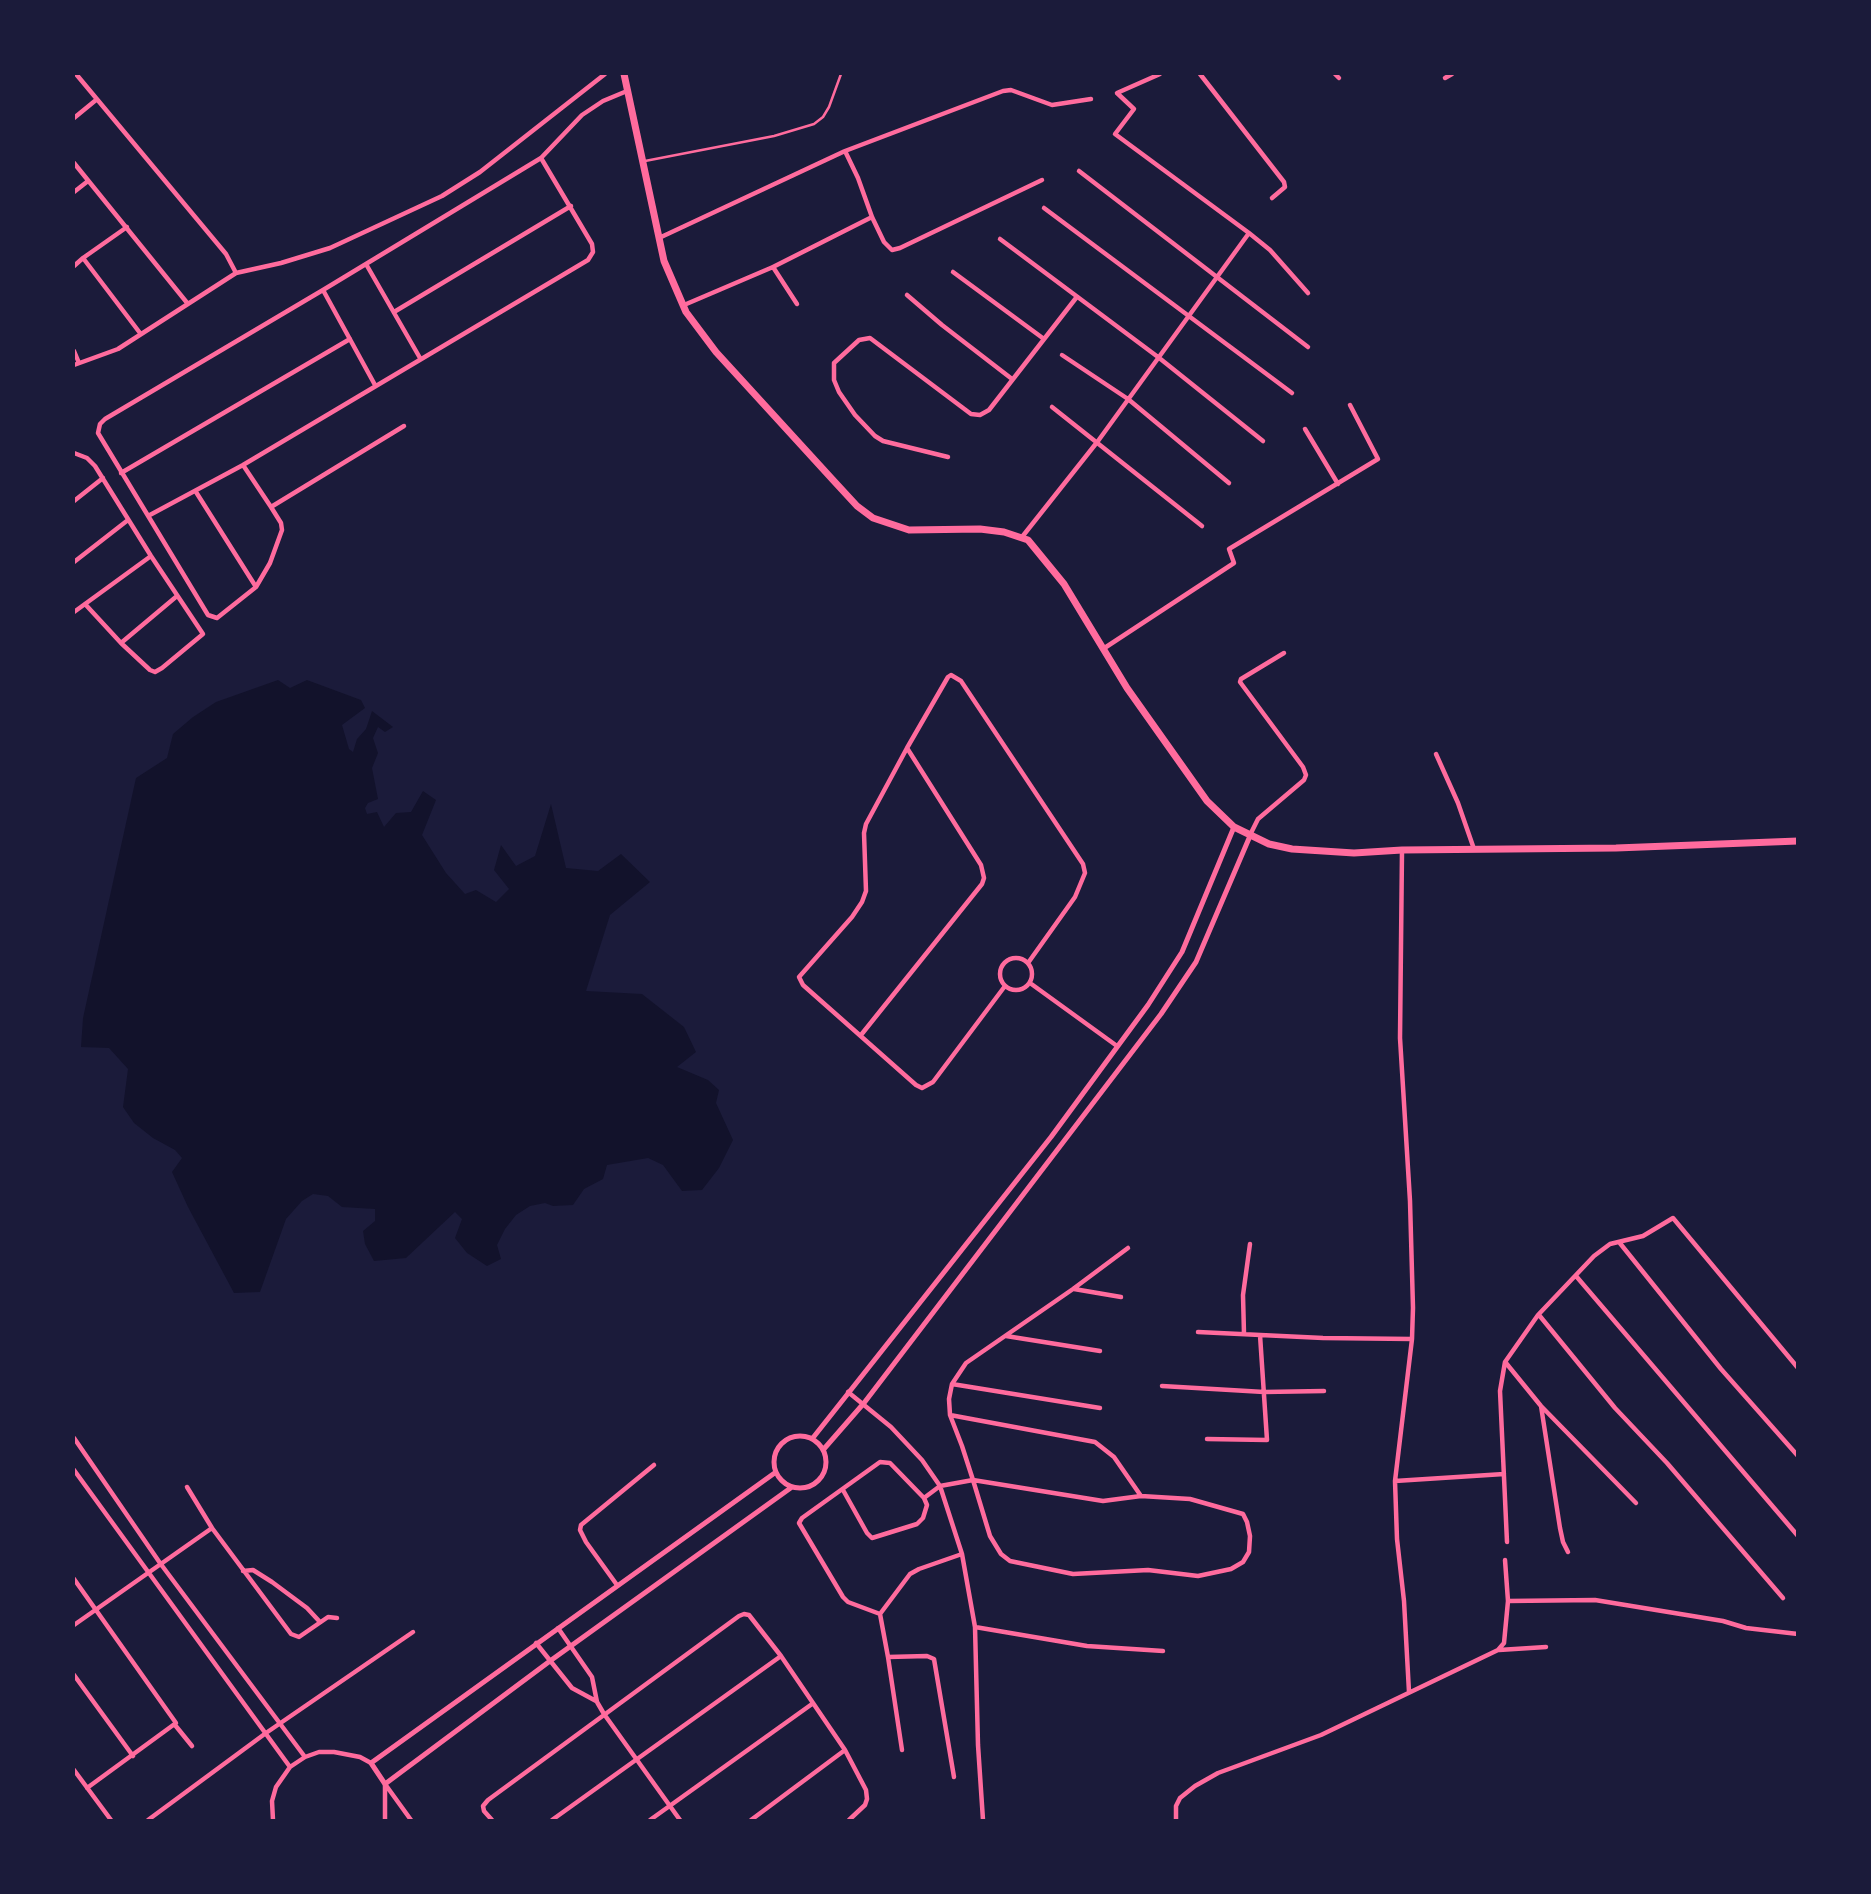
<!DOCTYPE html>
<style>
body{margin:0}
#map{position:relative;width:1871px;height:1894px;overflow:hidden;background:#1b1b3a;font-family:Lato,sans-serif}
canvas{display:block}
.frame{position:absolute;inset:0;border:75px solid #1b1b3a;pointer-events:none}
</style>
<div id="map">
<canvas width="1871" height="1894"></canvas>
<div class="frame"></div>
</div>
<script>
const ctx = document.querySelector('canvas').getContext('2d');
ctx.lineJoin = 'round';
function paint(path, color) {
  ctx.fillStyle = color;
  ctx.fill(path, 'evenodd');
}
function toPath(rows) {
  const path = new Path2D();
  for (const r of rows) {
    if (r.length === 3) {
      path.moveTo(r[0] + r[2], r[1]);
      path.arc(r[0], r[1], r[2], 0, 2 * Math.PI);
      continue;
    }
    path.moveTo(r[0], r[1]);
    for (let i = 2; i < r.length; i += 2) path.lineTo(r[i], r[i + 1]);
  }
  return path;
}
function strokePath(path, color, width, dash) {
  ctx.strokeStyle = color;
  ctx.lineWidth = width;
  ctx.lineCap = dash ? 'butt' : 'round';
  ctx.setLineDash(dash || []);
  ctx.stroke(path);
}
const water = toPath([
 [278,680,290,688,307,680,361,700,365,708,342,725,349,749,353,752,357,739,366,729,372,711,393,727,385,732,378,727,373,738,378,753,372,768,378,799,368,803,365,808,367,814,377,812,384,827,396,813,411,812,423,791,436,800,422,835,446,873,465,894,476,890,496,902,509,889,494,870,501,845,516,866,535,856,551,804,566,868,598,871,621,854,650,882,610,915,586,991,642,994,684,1027,696,1052,677,1067,708,1080,719,1090,716,1103,733,1140,719,1168,702,1190,682,1191,663,1165,648,1158,607,1165,603,1179,584,1189,573,1205,553,1206,545,1203,530,1206,516,1215,505,1229,497,1245,501,1259,487,1266,467,1253,455,1238,462,1219,455,1212,406,1258,374,1261,365,1244,363,1231,375,1221,375,1209,342,1207,328,1196,313,1194,302,1201,286,1219,260,1292,234,1293,188,1207,172,1172,182,1158,175,1150,153,1138,134,1123,123,1107,128,1069,109,1048,81,1047,83,1018,136,778,167,758,173,734,193,717,216,702]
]);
const service = toPath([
 [645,161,774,136,814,124,823,117,829,107,841,74]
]);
const minor = toPath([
 [76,74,226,254,236,273],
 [1160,74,1117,93,1134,109,1115,134,1249,233],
 [1200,74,1284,182,1285,187,1272,198],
 [1335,74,1339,78],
 [1445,78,1452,74],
 [74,118,96,100],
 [845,151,858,178,872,217,884,242,892,250,900,248,1042,180],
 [74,163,188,304],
 [1079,171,1308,347],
 [74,192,88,181],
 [1044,208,1292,393],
 [127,227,83,258,140,333],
 [659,238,845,151,1003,91,1011,90,1052,105,1091,99],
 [1000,239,1158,357,1263,441],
 [366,264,420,358],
 [74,266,83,258],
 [773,267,797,304],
 [953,272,1044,339],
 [323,290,375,385],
 [907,295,942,325,1012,379],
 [684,305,773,267,872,217],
 [394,312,571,206],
 [74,351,79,363],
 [1062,355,1128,399,1229,483],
 [74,365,118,349,236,273,281,263,330,248,442,196,480,172,605,74],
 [1052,407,1202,526],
 [404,426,271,507,281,523,282,530,270,563,256,587,217,618,208,615,98,433,100,424,105,419,323,290,541,158,582,115,603,101,627,91],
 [1305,429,1338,484],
 [74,453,87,458,95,466,151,556,203,634,162,668,155,672,150,670,121,643,85,604],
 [948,457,883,441,875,436,855,415,839,392,834,380,834,363,859,340,870,338,971,414,980,415,989,410,1076,298],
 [243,465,271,507],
 [121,473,350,339],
 [196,492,256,587],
 [74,501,103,478],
 [148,516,243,465,588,260,593,252,592,244,541,158],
 [1022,537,1098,441,1249,233,1270,250,1308,293],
 [74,562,128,520],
 [74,612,151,556],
 [121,643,177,596],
 [1103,649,1234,563,1229,549,1378,459,1350,405],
 [1436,754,1458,803,1474,849],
 [1250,835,1258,819,1304,780,1306,775,1303,767,1240,682,1241,679,1284,653],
 [1402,851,1400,1038,1410,1201,1413,1308,1412,1339,1395,1481,1397,1539,1404,1601,1409,1692],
 [1016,974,16],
 [1030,983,1117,1046],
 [1005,986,933,1082,922,1088,916,1085,803,985,799,977,852,917,862,902,866,891,864,833,866,824,907,748,948,677,951,675,961,681,1083,864,1085,873,1075,897,1028,963],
 [861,1035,982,884,984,878,981,865,907,748],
 [1619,1242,1721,1369,1798,1456],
 [1576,1276,1798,1536],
 [1074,1289,1121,1297],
 [1539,1315,1615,1408,1667,1463,1783,1598],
 [1198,1332,1323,1338,1412,1339],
 [1244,1334,1243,1295,1250,1244],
 [1006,1336,1100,1351],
 [1506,1363,1541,1406,1636,1503],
 [952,1384,1100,1408],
 [1162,1386,1264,1392,1324,1391],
 [848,1392,891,1427,922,1460,940,1486,962,1554,975,1627],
 [1541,1406,1560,1528,1563,1542,1568,1552],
 [950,1415,1095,1442,1114,1457,1141,1496],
 [74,1438,160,1563,305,1757],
 [1207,1439,1267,1440,1260,1335],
 [74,1470,290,1767],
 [1395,1481,1504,1474],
 [187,1487,212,1528],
 [843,1490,867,1533,872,1538,917,1524,923,1518,927,1505,924,1498,890,1463,880,1462,802,1518,799,1523,843,1597,848,1602,880,1614],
 [924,1498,940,1486,973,1480,1103,1501,1141,1496,1190,1499,1243,1514,1247,1522,1250,1536,1249,1552,1243,1562,1231,1569,1198,1576,1148,1570,1073,1574,1010,1561,1001,1554,990,1536,973,1480,962,1446,950,1415,949,1399,952,1384,966,1363,1073,1289,1128,1248],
 [1507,1542,1500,1391,1505,1362,1538,1315,1594,1256,1610,1244,1643,1236,1673,1218,1798,1368],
 [243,1571,253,1570,272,1582,307,1608,320,1622],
 [74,1579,176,1723,87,1788],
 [617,1585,586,1542,580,1530,581,1525,654,1465],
 [1508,1601,1595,1600,1723,1621,1746,1628,1798,1634],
 [74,1625,212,1528,291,1634,299,1637,328,1617,337,1618],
 [558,1628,592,1677,597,1702,604,1714,680,1820],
 [536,1643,572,1688,596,1701],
 [1499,1650,1546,1647],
 [888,1657,902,1750],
 [74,1675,133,1756],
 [175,1725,192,1746],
 [74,1770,111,1820],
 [954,1777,934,1659,927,1656,888,1657,880,1614,910,1574,919,1569,962,1554],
 [385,1784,411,1820],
 [385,1785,385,1820],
 [148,1820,266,1733,413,1632],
 [273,1820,272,1801,276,1787,290,1767,305,1757,319,1752,334,1752,360,1757,371,1763],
 [492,1820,484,1811,483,1806,488,1800,739,1616,744,1614,749,1615,781,1656,845,1750,866,1790,867,1799,865,1805,849,1820],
 [552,1820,781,1656],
 [650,1820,812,1704],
 [751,1820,845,1750],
 [983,1820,978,1745,975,1627,1087,1646,1163,1651],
 [1176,1820,1176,1806,1180,1798,1195,1786,1218,1773,1321,1735,1498,1650,1504,1643,1508,1601,1505,1560]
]);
const tertiary = toPath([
 [800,1462,26],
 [812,1439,1051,1137,1148,1005,1182,952,1234,827],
 [823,1450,864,1403,1161,1014,1196,962,1250,836],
 [776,1472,371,1763,385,1784,550,1661,792,1487]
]);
const trunk = toPath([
 [624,74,664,261,686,312,716,352,833,480,857,506,873,518,909,530,980,529,1004,532,1028,540,1064,584,1127,688,1207,801,1234,827,1269,844,1292,849,1354,853,1402,850,1616,848,1798,841]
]);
paint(water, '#12122b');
strokePath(service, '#ff6b9d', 2.5);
strokePath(minor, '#ff6b9d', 4.5);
strokePath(tertiary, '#ff6b9d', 5);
strokePath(trunk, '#ff6b9d', 7);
</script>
